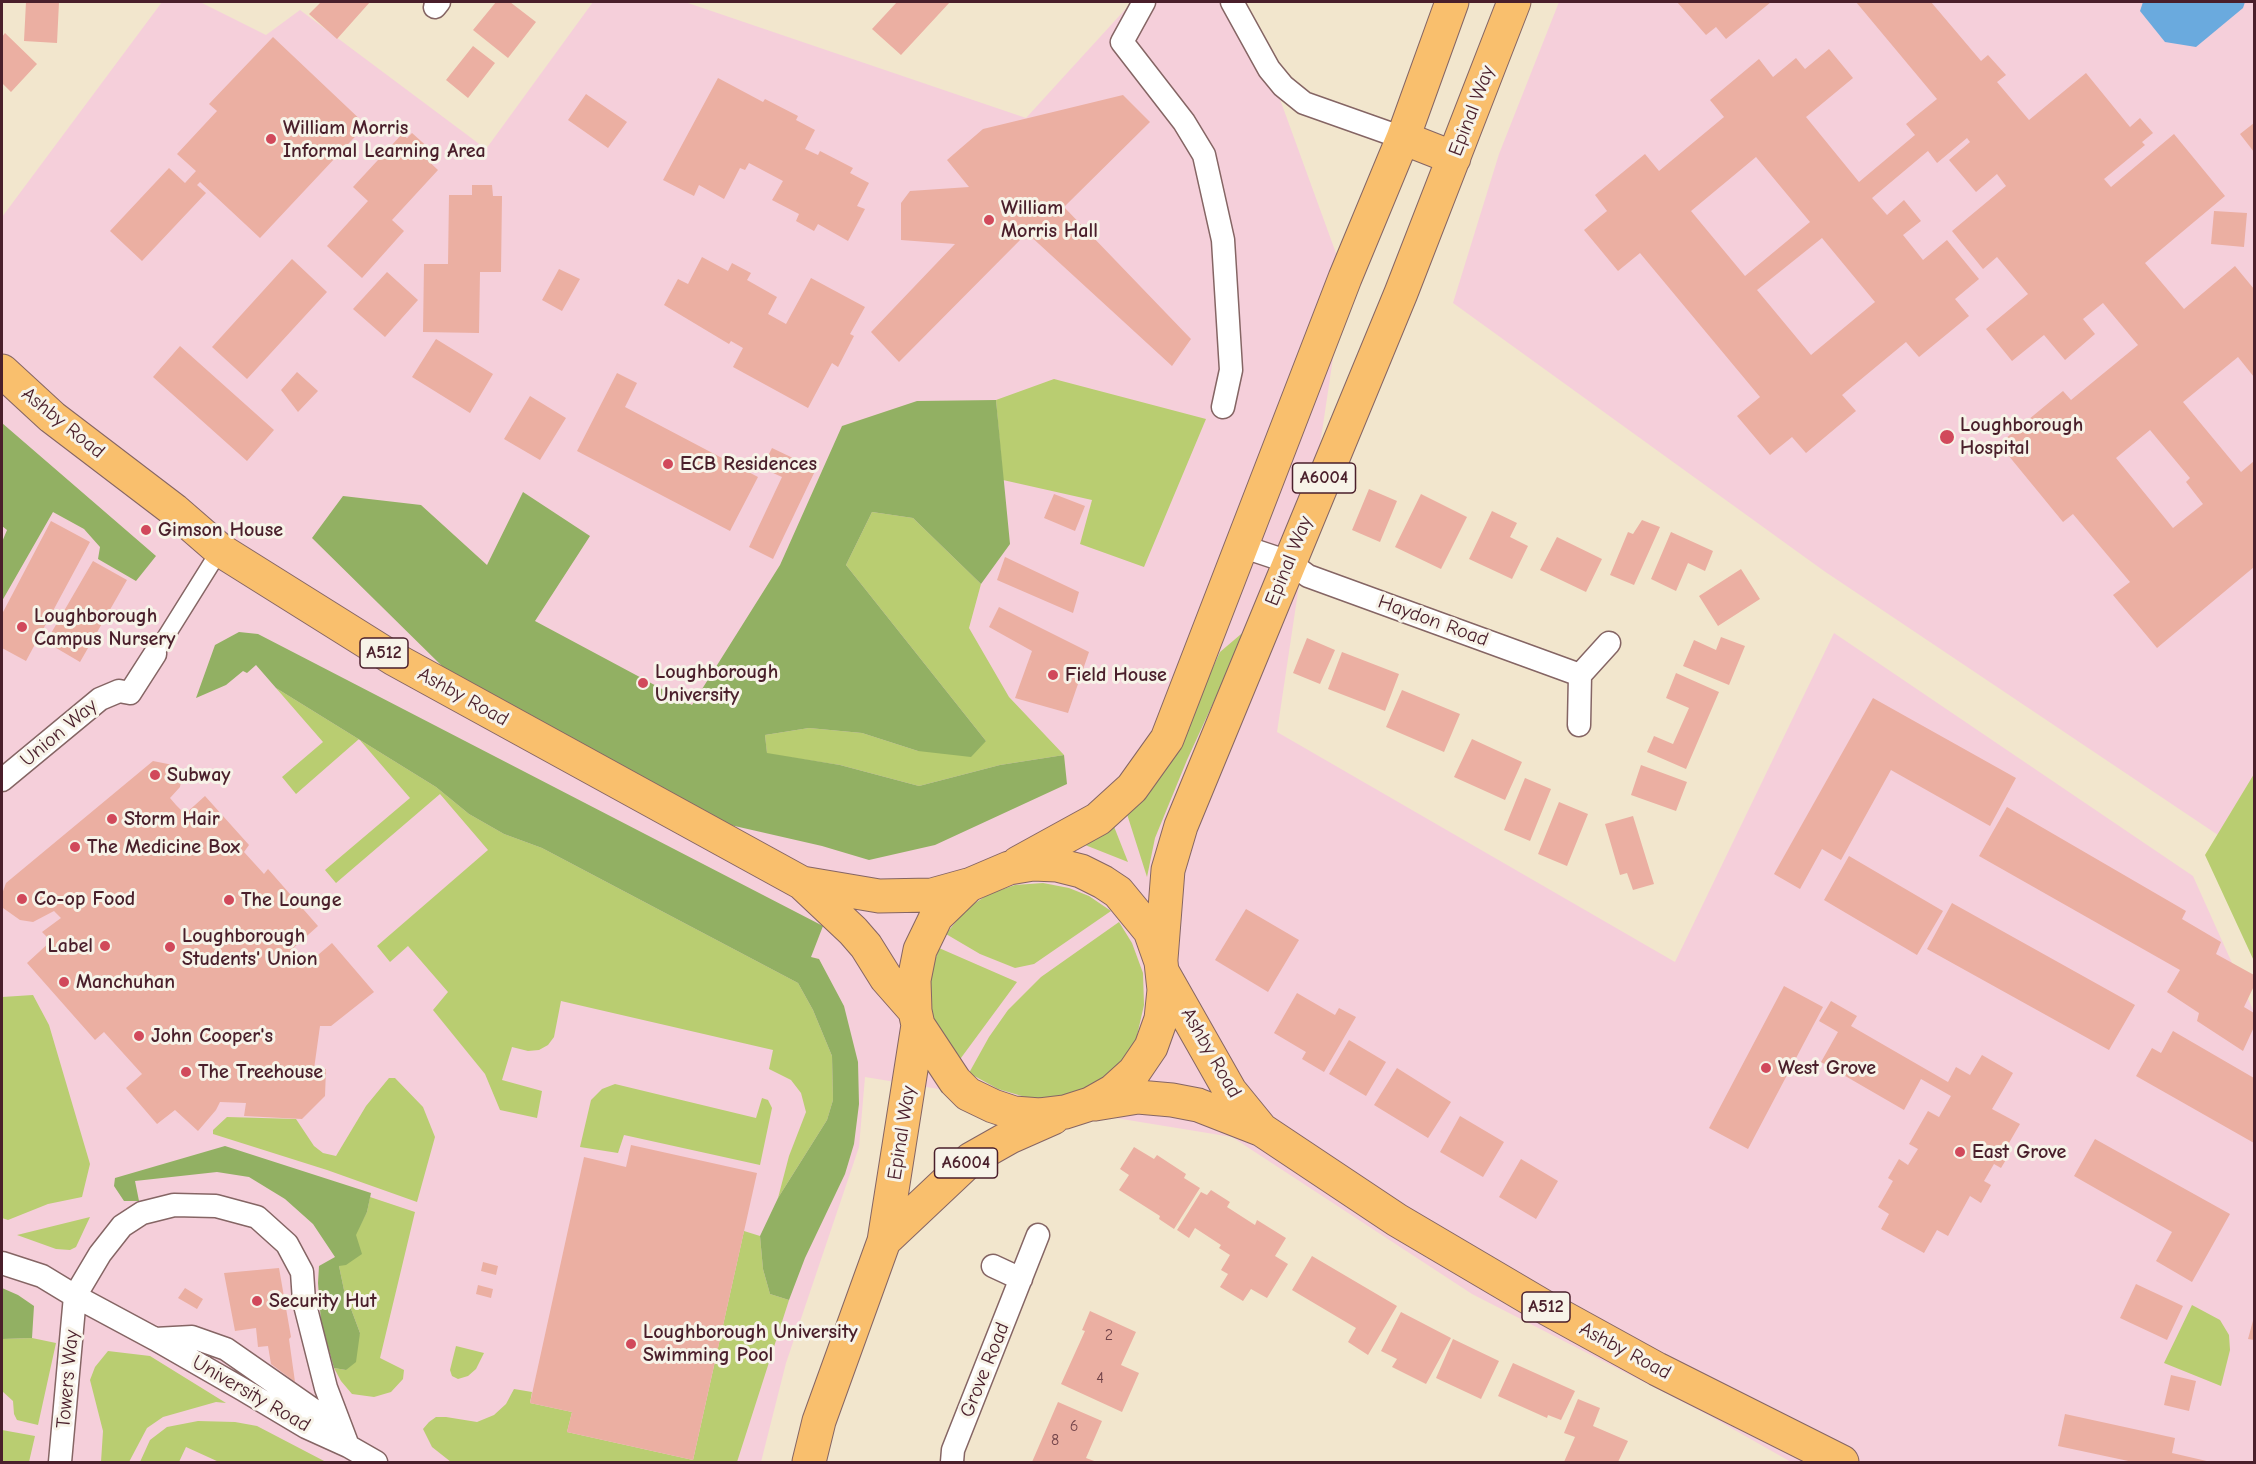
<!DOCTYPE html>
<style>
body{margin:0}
#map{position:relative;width:2256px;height:1464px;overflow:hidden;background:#f2e6cd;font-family:"Comic Neue",sans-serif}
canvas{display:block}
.frame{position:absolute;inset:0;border:3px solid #4a1f2b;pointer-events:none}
</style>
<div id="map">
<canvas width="2256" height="1464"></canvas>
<div class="frame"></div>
</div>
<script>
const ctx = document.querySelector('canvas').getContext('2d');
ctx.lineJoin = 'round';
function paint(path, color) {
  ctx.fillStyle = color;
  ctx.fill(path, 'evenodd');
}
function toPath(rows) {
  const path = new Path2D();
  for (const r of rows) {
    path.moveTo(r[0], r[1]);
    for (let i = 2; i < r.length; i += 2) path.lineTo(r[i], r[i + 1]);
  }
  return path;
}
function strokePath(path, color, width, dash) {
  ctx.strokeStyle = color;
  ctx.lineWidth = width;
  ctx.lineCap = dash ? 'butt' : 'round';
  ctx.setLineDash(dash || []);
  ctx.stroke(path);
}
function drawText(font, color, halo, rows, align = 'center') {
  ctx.font = font + ' "Comic Neue",sans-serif';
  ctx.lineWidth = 6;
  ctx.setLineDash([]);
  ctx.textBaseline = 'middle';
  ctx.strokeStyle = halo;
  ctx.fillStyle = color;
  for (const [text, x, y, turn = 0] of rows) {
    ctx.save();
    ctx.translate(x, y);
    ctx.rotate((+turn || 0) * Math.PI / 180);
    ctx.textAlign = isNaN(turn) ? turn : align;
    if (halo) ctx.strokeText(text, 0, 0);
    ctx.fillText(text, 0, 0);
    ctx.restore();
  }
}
const built = toPath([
 [162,2,200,2,266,35,300,10,486,149,593,2,685,2,1026,118,1132,2,1234,2,1269,69,1345,278,1277,732,1675,962,1834,633,2193,876,2254,1012,2254,1462,1791,1462,1710,1416,1472,1294,1232,1137,865,1077,859,1147,786,1363,761,1462,2,1462,2,217],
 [1559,2,2254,2,2254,774,2218,835,1824,571,1453,303,1499,154]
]);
const green = toPath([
 [1054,379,1206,419,1144,567,1080,544,1092,500,1003,480,996,400],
 [872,512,913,518,981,584,969,628,1009,697,1064,755,1000,765,919,786,840,765,767,754,765,735,809,728,862,733,918,751,986,741,846,565],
 [1247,629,1187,760,1155,838,1147,877,1126,811,1173,754,1220,652],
 [276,688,436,787,469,814,504,834,542,848,798,983,813,1010,832,1056,833,1100,827,1120,778,1198,789,1156,806,1112,801,1093,791,1080,769,1069,773,1050,561,1001,554,1037,548,1045,539,1050,528,1051,512,1047,502,1080,542,1091,537,1118,500,1110,485,1074,433,1010,448,992,408,946,390,962,377,946,488,850,440,794,336,883,325,870,410,798,359,739,296,794,282,777,323,742],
 [2254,774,2254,961,2205,855],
 [1113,824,1128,862,1080,843],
 [1043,883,1069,888,1089,896,1111,911,1034,964,1015,968,980,954,946,934,966,909,989,894,1015,885],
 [1119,922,1132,943,1143,973,1144,1005,1136,1040,1118,1068,1092,1090,1063,1098,1032,1099,998,1089,969,1073,989,1037,1008,1010,1041,977],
 [939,948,1017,982,958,1062,942,1041,931,1010,930,977],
 [33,995,49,1025,90,1164,82,1197,48,1204,8,1220,2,1218,2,997],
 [389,1078,395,1078,423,1107,435,1137,417,1202,327,1170,213,1134,213,1130,227,1117,296,1119,314,1146,323,1153,336,1156,366,1106],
 [615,1084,756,1118,762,1098,768,1100,772,1108,760,1165,624,1135,618,1153,580,1147,591,1100,602,1089],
 [370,1197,415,1212,380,1358,404,1370,403,1379,391,1392,374,1397,352,1394,341,1381,334,1368,346,1370,360,1333,344,1290,339,1266,367,1212],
 [90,1217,76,1247,70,1250,56,1249,17,1235],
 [744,1231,760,1236,763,1269,770,1294,789,1300,737,1462,451,1462,432,1447,423,1429,429,1422,436,1417,446,1417,477,1422,494,1415,506,1404,514,1389,532,1392,530,1403,572,1412,567,1432,693,1460],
 [2192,1305,2220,1320,2229,1335,2230,1350,2221,1386,2164,1363],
 [32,1338,56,1343,38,1425,17,1420,14,1414,13,1401,2,1391,2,1339],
 [456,1346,484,1353,476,1369,468,1376,458,1379,452,1376,450,1370],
 [108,1351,150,1356,226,1403,216,1402,163,1417,147,1428,129,1462,101,1462,103,1431,90,1380,95,1367],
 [198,1421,235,1422,257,1426,326,1462,219,1462,186,1447,179,1462,140,1462,150,1440,167,1427],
 [2,1430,35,1436,29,1462,2,1462]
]);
const forest = toPath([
 [996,400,1010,544,981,584,913,518,872,512,846,565,986,741,971,757,918,751,862,733,809,728,765,735,767,753,840,765,919,786,1000,765,1064,755,1067,784,935,845,869,860,822,846,704,819,445,669,312,538,343,496,421,505,487,565,523,492,590,536,535,621,692,705,780,565,842,426,917,401],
 [2,423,156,556,136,581,98,559,100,547,84,529,53,512,2,601,2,542,7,530,2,526],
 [239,632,258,634,823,926,811,957,819,959,844,1006,858,1062,859,1104,854,1144,845,1174,805,1258,789,1300,770,1294,763,1269,760,1236,778,1198,827,1120,833,1100,832,1056,813,1010,798,983,542,848,504,834,469,814,436,787,276,688,256,665,247,673,243,671,226,685,196,698,215,645],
 [225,1146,371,1193,367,1212,356,1235,362,1254,346,1265,339,1266,344,1290,360,1333,356,1362,346,1370,334,1368,321,1322,318,1283,319,1266,335,1257,313,1224,285,1199,249,1177,217,1172,135,1181,139,1201,124,1201,114,1186,115,1178],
 [2,1288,18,1295,34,1306,32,1338,2,1339]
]);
const water = toPath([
 [2143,2,2245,2,2243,8,2196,47,2165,42,2140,11]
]);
const building = toPath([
 [26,2,59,2,57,43,24,41],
 [321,2,370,2,337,39,309,14],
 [496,2,510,2,536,22,508,58,473,30],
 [897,2,950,2,901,55,872,29],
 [1677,2,1771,2,1726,39,1716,27,1706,35],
 [1856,2,1931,2,1981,61,1988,55,2006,75,1997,82,2029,120,2086,73,2130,127,2140,118,2153,133,2142,142,2145,145,2104,179,2111,187,2174,134,2225,196,2145,263,2184,309,2235,266,2254,289,2254,377,2238,357,2183,402,2241,472,2254,461,2254,567,2157,648,2113,595,2130,582,2073,514,2063,522,1999,444,2063,391,2071,400,2138,345,2103,303,2083,319,2095,334,2065,360,2044,335,2012,361,1986,329,2028,294,1997,257,1983,269,1952,231,2006,186,1997,174,1976,192,1949,160,1970,142,1967,138,1937,163,1928,151,1872,198,1887,215,1904,200,1921,221,1903,235,1923,260,1947,240,1979,279,1955,299,1969,316,1919,357,1906,342,1842,395,1856,411,1806,453,1792,437,1770,455,1737,416,1760,397,1640,253,1618,271,1584,230,1607,211,1595,195,1645,154,1659,171,1724,117,1710,100,1759,59,1773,77,1796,58,1805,69,1829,49,1853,78,1806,117,1859,182,1915,135,1906,124,1937,99],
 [1756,157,1810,222,1745,276,1691,211],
 [1822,238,1875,302,1811,355,1757,290],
 [2150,430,2190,478,2186,482,2203,504,2173,528,2116,458],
 [5,33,37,64,11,92,2,83,2,37],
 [273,37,366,125,260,238,200,182,197,185,206,193,142,261,110,231,169,168,185,183,196,171,177,154,217,111,209,104],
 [473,46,495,63,468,98,446,80],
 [718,78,763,102,765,99,798,116,796,120,815,130,805,149,818,155,820,151,853,168,850,173,869,183,857,206,865,209,848,241,818,224,814,231,796,221,799,214,772,200,783,181,749,163,745,170,740,168,724,199,699,185,694,196,663,180],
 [586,94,627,122,608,148,568,120],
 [1123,95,1150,122,1064,207,1191,339,1172,366,1027,233,899,362,871,332,955,244,901,240,901,203,910,191,969,187,947,160,983,129],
 [2254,123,2254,152,2240,134],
 [412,133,431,150,424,157,438,170,392,220,404,231,362,278,327,246,368,201,353,187,402,134,407,138],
 [472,185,492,185,493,196,502,196,501,272,480,272,479,333,423,332,424,264,448,264,449,195,472,195],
 [2214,211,2247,213,2244,247,2211,244],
 [702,257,728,271,732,263,751,273,747,280,777,297,768,314,786,324,811,278,865,307,850,334,854,336,838,367,832,363,808,408,733,367,743,348,731,341,729,344,664,305,678,279,688,284],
 [292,259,327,292,247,379,212,347],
 [559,269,580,279,562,311,542,300],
 [387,272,418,300,385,337,353,309],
 [436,339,493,374,470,413,412,377],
 [180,346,274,430,247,461,153,377],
 [297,372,318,391,298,412,281,390],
 [617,373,637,383,625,407,758,477,730,531,577,451],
 [530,396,566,418,540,460,504,439],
 [772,448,816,469,773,559,749,547,782,477,762,468],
 [1369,489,1397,501,1380,542,1352,530],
 [1054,494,1085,506,1075,531,1044,518],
 [1421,494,1467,517,1441,569,1395,547],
 [1492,511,1517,523,1510,537,1528,546,1512,579,1469,559],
 [1642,520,1660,527,1634,585,1610,575,1628,532,1633,534],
 [51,521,90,542,26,661,2,648,2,614],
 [1671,532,1713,551,1705,571,1688,563,1676,591,1651,579],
 [1557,537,1602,559,1586,592,1540,570],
 [1005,557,1079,592,1073,613,997,580],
 [93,561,127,580,80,662,46,642],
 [1741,569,1760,599,1718,626,1699,596],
 [999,607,1089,652,1068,713,1015,698,1032,651,989,627],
 [1721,637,1745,646,1729,685,1683,666,1694,640,1716,650],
 [1307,638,1335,650,1320,684,1293,673],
 [1342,652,1399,674,1385,711,1328,689],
 [1676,673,1719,692,1686,769,1647,752,1654,736,1673,744,1689,708,1666,698],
 [1402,690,1460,714,1444,752,1386,727],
 [1873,698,2016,778,1990,826,1891,770,1841,860,1822,849,1800,889,1774,874],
 [1472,739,1522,762,1505,800,1454,777],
 [153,761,173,765,182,776,180,787,170,798,176,805,185,814,205,796,249,845,244,852,264,874,268,869,318,926,290,951,305,966,332,943,374,992,331,1026,320,1026,314,1069,326,1069,325,1096,302,1119,244,1116,246,1103,220,1102,216,1110,198,1131,175,1110,157,1124,126,1088,142,1074,104,1032,95,1040,27,963,51,941,42,932,61,918,54,911,33,922,20,920,3,908,2,894,6,883],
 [1641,765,1687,782,1676,811,1631,795],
 [1525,778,1551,789,1530,841,1504,830],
 [1559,802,1588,814,1567,866,1538,854],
 [2007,807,2186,911,2182,919,2221,942,2216,954,2254,975,2254,986,2244,1007,2254,1013,2254,1027,2243,1051,2197,1021,2199,1013,2167,992,2180,970,1979,856],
 [1633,816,1654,884,1633,890,1627,873,1620,875,1605,824],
 [1849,856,1943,911,1917,955,1824,900],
 [1952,903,2135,1005,2109,1050,1927,949],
 [1246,909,1299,940,1268,992,1215,960],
 [1784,986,1823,1007,1748,1149,1709,1128],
 [1297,993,1335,1015,1339,1008,1356,1017,1324,1072,1302,1059,1306,1052,1274,1033],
 [1831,1001,1857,1016,1851,1026,1948,1082,1956,1067,1970,1075,1982,1055,2013,1073,1992,1109,2020,1124,2002,1155,2007,1158,2001,1168,1994,1164,1984,1181,1991,1185,1981,1203,1970,1196,1948,1236,1937,1230,1924,1253,1881,1229,1889,1214,1878,1207,1893,1181,1888,1178,1899,1159,1908,1165,1918,1149,1909,1144,1928,1111,1939,1117,1951,1096,1921,1079,1904,1110,1821,1062,1838,1032,1819,1021],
 [2173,1031,2254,1078,2254,1143,2136,1076,2152,1048,2161,1053],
 [1349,1040,1386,1062,1366,1096,1329,1074],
 [1397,1068,1451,1102,1428,1138,1374,1105],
 [1460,1116,1504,1142,1483,1177,1440,1152],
 [2095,1139,2230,1214,2192,1282,2156,1261,2172,1232,2074,1176],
 [631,1145,757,1173,693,1460,567,1432,572,1412,530,1403,584,1157,626,1167],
 [1134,1147,1154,1159,1157,1155,1186,1174,1184,1178,1200,1188,1174,1229,1159,1219,1160,1216,1119,1190,1129,1175,1120,1169],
 [1521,1159,1558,1181,1536,1219,1499,1197],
 [1211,1190,1230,1202,1227,1207,1255,1225,1257,1220,1286,1238,1275,1256,1288,1264,1267,1298,1251,1289,1243,1301,1220,1287,1228,1274,1221,1270,1230,1255,1219,1248,1221,1245,1195,1228,1189,1238,1177,1230,1201,1192,1207,1195],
 [1312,1256,1397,1306,1368,1355,1348,1342,1356,1328,1292,1290],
 [483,1262,498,1266,496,1275,481,1271],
 [279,1268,291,1337,289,1339,295,1382,271,1364,268,1346,258,1347,256,1328,235,1331,224,1273],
 [2136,1284,2183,1306,2167,1340,2120,1318],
 [478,1285,493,1289,491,1298,476,1294],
 [185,1288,203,1299,197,1309,178,1298],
 [1090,1311,1136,1332,1121,1365,1139,1373,1122,1412,1061,1384,1085,1331,1082,1330],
 [1401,1312,1451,1338,1426,1384,1392,1367,1397,1359,1381,1351],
 [2254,1317,2254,1340,2248,1339],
 [1453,1339,1499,1361,1481,1399,1436,1378],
 [1513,1363,1575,1391,1561,1420,1548,1415,1547,1418,1498,1396],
 [2171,1375,2196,1381,2189,1411,2164,1405],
 [1578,1399,1600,1408,1593,1426,1628,1441,1618,1462,1564,1462,1575,1437,1564,1433],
 [1058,1402,1102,1421,1086,1458,1097,1462,1032,1462],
 [2065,1414,2175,1438,2172,1453,2211,1462,2133,1462,2058,1446]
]);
const pedestrian = toPath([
 [155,654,220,550]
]);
const minor = toPath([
 [1144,2,1122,42,1184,122,1204,155,1223,240,1231,370,1223,407],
 [1232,2,1269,69,1283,86,1304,103,1403,138],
 [435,7,439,2],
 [1241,546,1289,562,1308,576,1580,675],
 [1579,725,1580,675,1609,643],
 [2,780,100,699,119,691,130,693,155,654],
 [2,1263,42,1276,75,1296,155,1339,242,1389,306,1427,348,1446,376,1462],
 [993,1266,1021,1279],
 [155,1339,192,1337,226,1349,315,1411,339,1436],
 [60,1462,75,1296,100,1254,122,1226,142,1213,174,1205,216,1206,257,1217,287,1244,302,1272,304,1301,326,1388,348,1446],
 [952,1462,953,1450,1038,1235]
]);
const primary = toPath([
 [1403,138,1454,158],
 [2,371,52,417,174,510,220,550,394,659,802,883,853,931,866,946,886,978,915,1011],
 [1018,863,1098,819,1132,788,1167,739,1345,278,1403,138,1452,2],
 [802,883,879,896,932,895,968,885],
 [1161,959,1168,870,1181,826,1401,293,1514,2],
 [1163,973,1230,1091,1261,1129],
 [1095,1104,1138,1097,1172,1100,1198,1105,1262,1130,1397,1220,1548,1309,1657,1369,1842,1462],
 [884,1241,971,1159,1010,1137,1053,1118],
 [809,1462,819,1421,884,1241,918,1025,915,1011,914,980,920,950,936,917,969,885,1009,868,1033,864,1057,865,1081,871,1103,882,1118,892,1150,931,1161,962,1164,990,1161,1019,1151,1047,1134,1072,1113,1091,1090,1104,1065,1112,1040,1115,1014,1113,993,1106,968,1094,955,1081,918,1025]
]);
const markers = [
 [271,139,6,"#d1495b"],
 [989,220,6,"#d1495b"],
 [1947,437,8,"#d1495b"],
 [668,464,6,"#d1495b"],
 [146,530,6,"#d1495b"],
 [22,627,6,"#d1495b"],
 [1053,675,6,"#d1495b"],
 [643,683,6,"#d1495b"],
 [155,775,6,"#d1495b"],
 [112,819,6,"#d1495b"],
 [75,847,6,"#d1495b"],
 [22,899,6,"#d1495b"],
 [229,900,6,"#d1495b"],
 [105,946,6,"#d1495b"],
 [170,947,6,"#d1495b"],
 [64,982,6,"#d1495b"],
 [139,1036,6,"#d1495b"],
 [1766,1068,6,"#d1495b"],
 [186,1072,6,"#d1495b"],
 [1960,1152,6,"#d1495b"],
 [257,1301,6,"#d1495b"],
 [631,1344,6,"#d1495b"]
];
const numberNames = [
 ["2",1109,1335],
 ["4",1100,1378],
 ["6",1074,1426],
 ["8",1055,1440]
];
const shields = [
 [1324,478,63],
 [384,653,48],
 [966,1163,63],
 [1546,1307,48]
];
const shieldNames = [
 ["A6004",1324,478],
 ["A512",384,653],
 ["A6004",966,1163],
 ["A512",1546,1307]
];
const streetNames = [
 ["Epinal Way",1472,111,-69],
 ["Ashby Road",63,423,39],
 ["Epinal Way",1289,561,-68],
 ["Haydon Road",1433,621,20],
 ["Ashby Road",463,697,29],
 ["Union Way",59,733,-40],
 ["Ashby Road",1211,1053,60],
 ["Epinal Way",902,1133,-81],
 ["Ashby Road",1625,1351,28],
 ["Grove Road",985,1370,-68],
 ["Towers Way",68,1379,-85],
 ["University Road",251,1394,30]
];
const poiNames = [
 ["William Morris",283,128],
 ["Informal Learning Area",283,151],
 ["William",1001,208],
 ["Morris Hall",1001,231],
 ["Loughborough",1960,425],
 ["Hospital",1960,448],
 ["ECB Residences",680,464],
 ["Gimson House",158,530],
 ["Loughborough",34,616],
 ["Campus Nursery",34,639],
 ["Loughborough",655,672],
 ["University",655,695],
 ["Field House",1065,675],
 ["Subway",167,775],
 ["Storm Hair",124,819],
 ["The Medicine Box",87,847],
 ["Co-op Food",34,899],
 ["The Lounge",241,900],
 ["Loughborough",182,936],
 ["Students' Union",182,959],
 ["Label",93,946,"right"],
 ["Manchuhan",76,982],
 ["John Cooper's",151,1036],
 ["West Grove",1778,1068],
 ["The Treehouse",198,1072],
 ["East Grove",1972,1152],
 ["Security Hut",269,1301],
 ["Loughborough University",643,1332],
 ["Swimming Pool",643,1355]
];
paint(built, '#f5cfda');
paint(green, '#b9cd71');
paint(forest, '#92b063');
paint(water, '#6aaade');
paint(building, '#ebafa2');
strokePath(pedestrian, '#856564', 19);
strokePath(minor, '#856564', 25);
strokePath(primary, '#856564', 35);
strokePath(pedestrian, '#fff', 16);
strokePath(minor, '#fff', 22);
strokePath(primary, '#f9bf6d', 33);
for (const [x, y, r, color] of markers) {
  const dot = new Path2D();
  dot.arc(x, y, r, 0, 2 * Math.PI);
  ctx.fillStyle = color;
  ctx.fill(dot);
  strokePath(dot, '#f7f3e8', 2);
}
drawText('16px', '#724349', null, numberNames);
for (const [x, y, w] of shields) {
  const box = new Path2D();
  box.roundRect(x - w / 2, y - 15, w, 30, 4.5);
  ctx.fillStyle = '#f7f3e8';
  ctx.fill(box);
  strokePath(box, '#4a1f2b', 1.5);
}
drawText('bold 18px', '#4a1f2b', null, shieldNames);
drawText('20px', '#4a1f2b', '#f7f3e8', streetNames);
drawText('bold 20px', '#4a1f2b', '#f7f3e8', poiNames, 'left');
</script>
